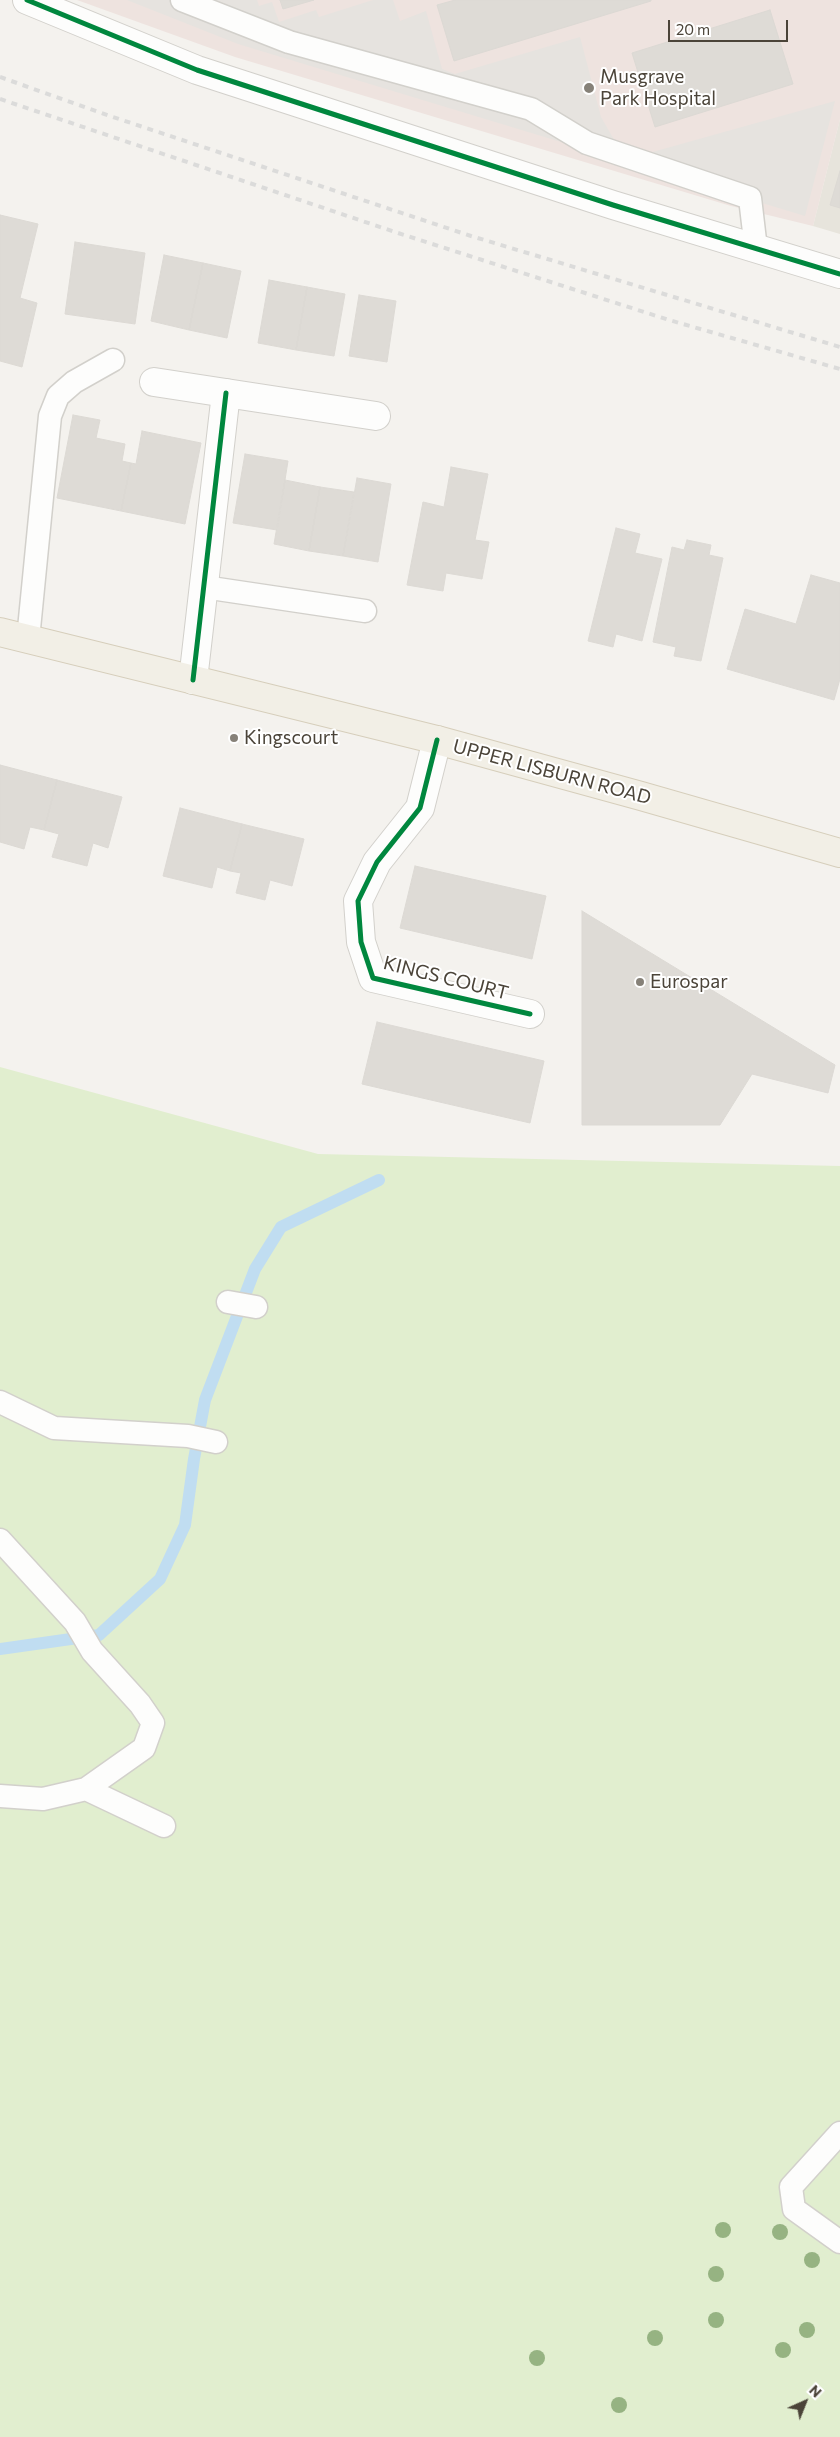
<!DOCTYPE html>
<style>
body{margin:0}
#map{position:relative;width:840px;height:2437px;overflow:hidden;background:#f4f2ee;font-family:Commissioner,sans-serif}
canvas{display:block}
.north{position:absolute;left:780px;top:2377px;width:50px;height:50px;-webkit-text-stroke:4px #fff;paint-order:stroke;rotate:44deg;font-size:14px;font-weight:700;line-height:20px;text-align:center;color:#4b4439}
.north::after{content:'';display:block;margin:auto;width:18px;height:22px;background:#4b4439;clip-path:polygon(50% 0,100% 100%,50% 72%,0 100%)}
.scale{position:absolute;left:668px;top:20px;width:120px;height:22px;box-sizing:border-box;border:2px solid #4b4439;border-top:0;padding-left:6px;font-size:15px;line-height:18px;white-space:nowrap;color:#4b4439;-webkit-text-stroke:4px #fff;paint-order:stroke}
</style>
<div id="map">
<canvas width="840" height="2437"></canvas>
<div class="north">N</div>
<div class="scale">20 m</div>
</div>
<script>
const ctx = document.querySelector('canvas').getContext('2d');
ctx.lineJoin = 'round';
function paint(path, color) {
  ctx.fillStyle = color;
  ctx.fill(path, 'evenodd');
}
function toPath(rows) {
  const path = new Path2D();
  for (const r of rows) {
    path.moveTo(r[0], r[1]);
    for (let i = 2; i < r.length; i += 2) path.lineTo(r[i], r[i + 1]);
  }
  return path;
}
function strokePath(path, color, width, dash) {
  ctx.strokeStyle = color;
  ctx.lineWidth = width;
  ctx.lineCap = dash ? 'butt' : 'round';
  ctx.setLineDash(dash || []);
  ctx.stroke(path);
}
function drawText(font, color, halo, rows, align = 'center') {
  ctx.font = font + ' Commissioner,sans-serif';
  ctx.lineWidth = 4;
  ctx.setLineDash([]);
  ctx.textBaseline = 'middle';
  ctx.strokeStyle = halo;
  ctx.fillStyle = color;
  for (const [text, x, y, turn = 0] of rows) {
    ctx.save();
    ctx.translate(x, y);
    ctx.rotate((+turn || 0) * Math.PI / 180);
    ctx.textAlign = isNaN(turn) ? turn : align;
    if (halo) ctx.strokeText(text, 0, 0);
    ctx.fillText(text, 0, 0);
    ctx.restore();
  }
}
const residential = toPath([
 [840,119,840,234,813,226]
]);
const medical = toPath([
 [77,0,840,0,840,119,813,226,731,206,235,57]
]);
const green = toPath([
 [0,1067,318,1154,840,1166,840,2437,0,2437]
]);
const parking = toPath([
 [127,0,257,0,259,6,272,2,279,22,316,10,319,17,373,0,393,0,400,21,426,11,442,69,455,74,580,37,601,117,617,145,649,153,835,101,805,216,238,44]
]);
const stream = toPath([
 [0,1649,99,1635,160,1579,185,1525,194,1459,205,1400,255,1269,281,1227,379,1180]
]);
const building = toPath([
 [280,0,314,0,283,9,280,0],
 [455,0,651,0,651,1,454,61,437,5,455,0],
 [770,10,793,84,655,127,632,53,770,10],
 [840,171,840,208,830,205,840,171],
 [0,215,38,224,20,298,37,303,22,367,0,361,0,215],
 [75,242,145,253,135,324,65,314,75,242],
 [164,255,203,263,189,330,151,321,164,255],
 [203,263,241,271,227,338,189,330,203,263],
 [269,280,307,287,296,350,258,343,269,280],
 [307,287,345,294,334,356,296,350,307,287],
 [359,295,396,301,387,362,349,356,359,295],
 [73,415,100,420,96,438,125,444,122,461,131,463,121,511,57,498,73,415],
 [142,431,201,443,185,524,121,511,131,463,136,464,142,431],
 [245,454,288,461,277,530,233,523,245,454],
 [451,467,488,474,475,540,489,542,482,579,446,573,443,591,407,585,423,502,444,507,451,467],
 [357,478,391,484,378,562,343,556,357,478],
 [285,480,320,487,309,551,274,544,285,480],
 [320,487,354,492,343,556,309,551,320,487],
 [616,528,640,534,635,553,662,559,642,641,616,634,613,647,588,641,616,528],
 [687,540,711,545,709,555,723,558,701,661,674,656,676,647,653,642,672,547,684,550,687,540],
 [811,575,840,583,840,679,834,700,727,669,745,609,796,624,811,575],
 [0,765,57,780,44,830,30,827,24,849,0,842,0,765],
 [57,780,122,797,108,848,93,843,87,866,52,857,59,834,44,830,57,780],
 [180,808,242,824,230,871,217,867,212,888,163,876,180,808],
 [242,824,304,839,292,886,270,880,265,900,236,893,241,873,230,871,242,824],
 [415,866,546,896,532,959,400,928,415,866],
 [582,911,835,1065,828,1093,752,1074,720,1125,582,1125,582,911],
 [377,1022,544,1061,530,1123,362,1084,377,1022]
]);
const service = toPath([
 [182,0,289,42,531,109,587,143,750,198,756,249],
 [204,587,365,611],
 [28,639,50,416,58,396,74,382,113,360],
 [228,1302,256,1307],
 [0,1402,54,1428,188,1436,216,1442],
 [0,1540,75,1622,92,1651,140,1704,153,1723,144,1748,86,1789,43,1799,0,1796],
 [86,1789,164,1826],
 [840,2133,791,2187,794,2209,840,2242]
]);
const minor = toPath([
 [27,0,197,70,613,205,840,274],
 [154,382,376,416],
 [193,680,226,393],
 [437,740,420,808,377,862,358,901,361,942,373,978,530,1014]
]);
const primary = toPath([
 [0,632,437,740,641,796,840,853]
]);
const rail = toPath([
 [0,77,113,117,471,236,840,347],
 [0,99,395,232,669,320,840,369]
]);
const cycleway = toPath([
 [27,0,197,70,613,205,840,274],
 [193,680,226,393],
 [437,740,420,808,377,862,358,901,361,942,373,978,530,1014]
]);
const trees = [
 [723,2230],
 [780,2232],
 [812,2260],
 [716,2274],
 [716,2320],
 [807,2330],
 [655,2338],
 [783,2350],
 [537,2358],
 [619,2405]
];
const markers = [
 [589,88,6,"#868178"],
 [234,738,5,"#868178"],
 [640,982,5,"#868178"]
];
const poiNames = [
 ["Musgrave",600,77],
 ["Park Hospital",600,99],
 ["Kingscourt",244,738],
 ["Eurospar",650,982]
];
const streetNames = [
 ["UPPER LISBURN ROAD",552,772,15],
 ["KINGS COURT",446,978,14]
];
paint(residential, '#e7e4dc');
paint(medical, '#eee3df');
paint(green, '#e1eecf');
paint(parking, '#e6e3df');
strokePath(stream, '#c0ddf1', 12);
paint(building, '#dedbd6');
strokePath(building, '#dcd9d4', 1);
strokePath(service, '#d2d0cb', 25);
strokePath(minor, '#d2d0cb', 30);
strokePath(primary, '#d6cebb', 30);
strokePath(service, '#fdfdfc', 22);
strokePath(minor, '#fdfdfc', 28);
strokePath(primary, '#f2efe6', 28);
strokePath(rail, '#dbdbda', 4, [6, 6]);
strokePath(cycleway, '#00873e', 5);
ctx.fillStyle = '#96b382';
for (const [x, y] of trees) {
  ctx.beginPath();
  ctx.arc(x, y, 8, 0, 2 * Math.PI);
  ctx.fill();
}
for (const [x, y, r, color] of markers) {
  const dot = new Path2D();
  dot.arc(x, y, r, 0, 2 * Math.PI);
  ctx.fillStyle = color;
  ctx.fill(dot);
  strokePath(dot, '#fff', 2);
}
drawText('19px', '#4b4439', '#fff', poiNames, 'left');
drawText('19px', '#4b4439', '#fff', streetNames);
</script>
